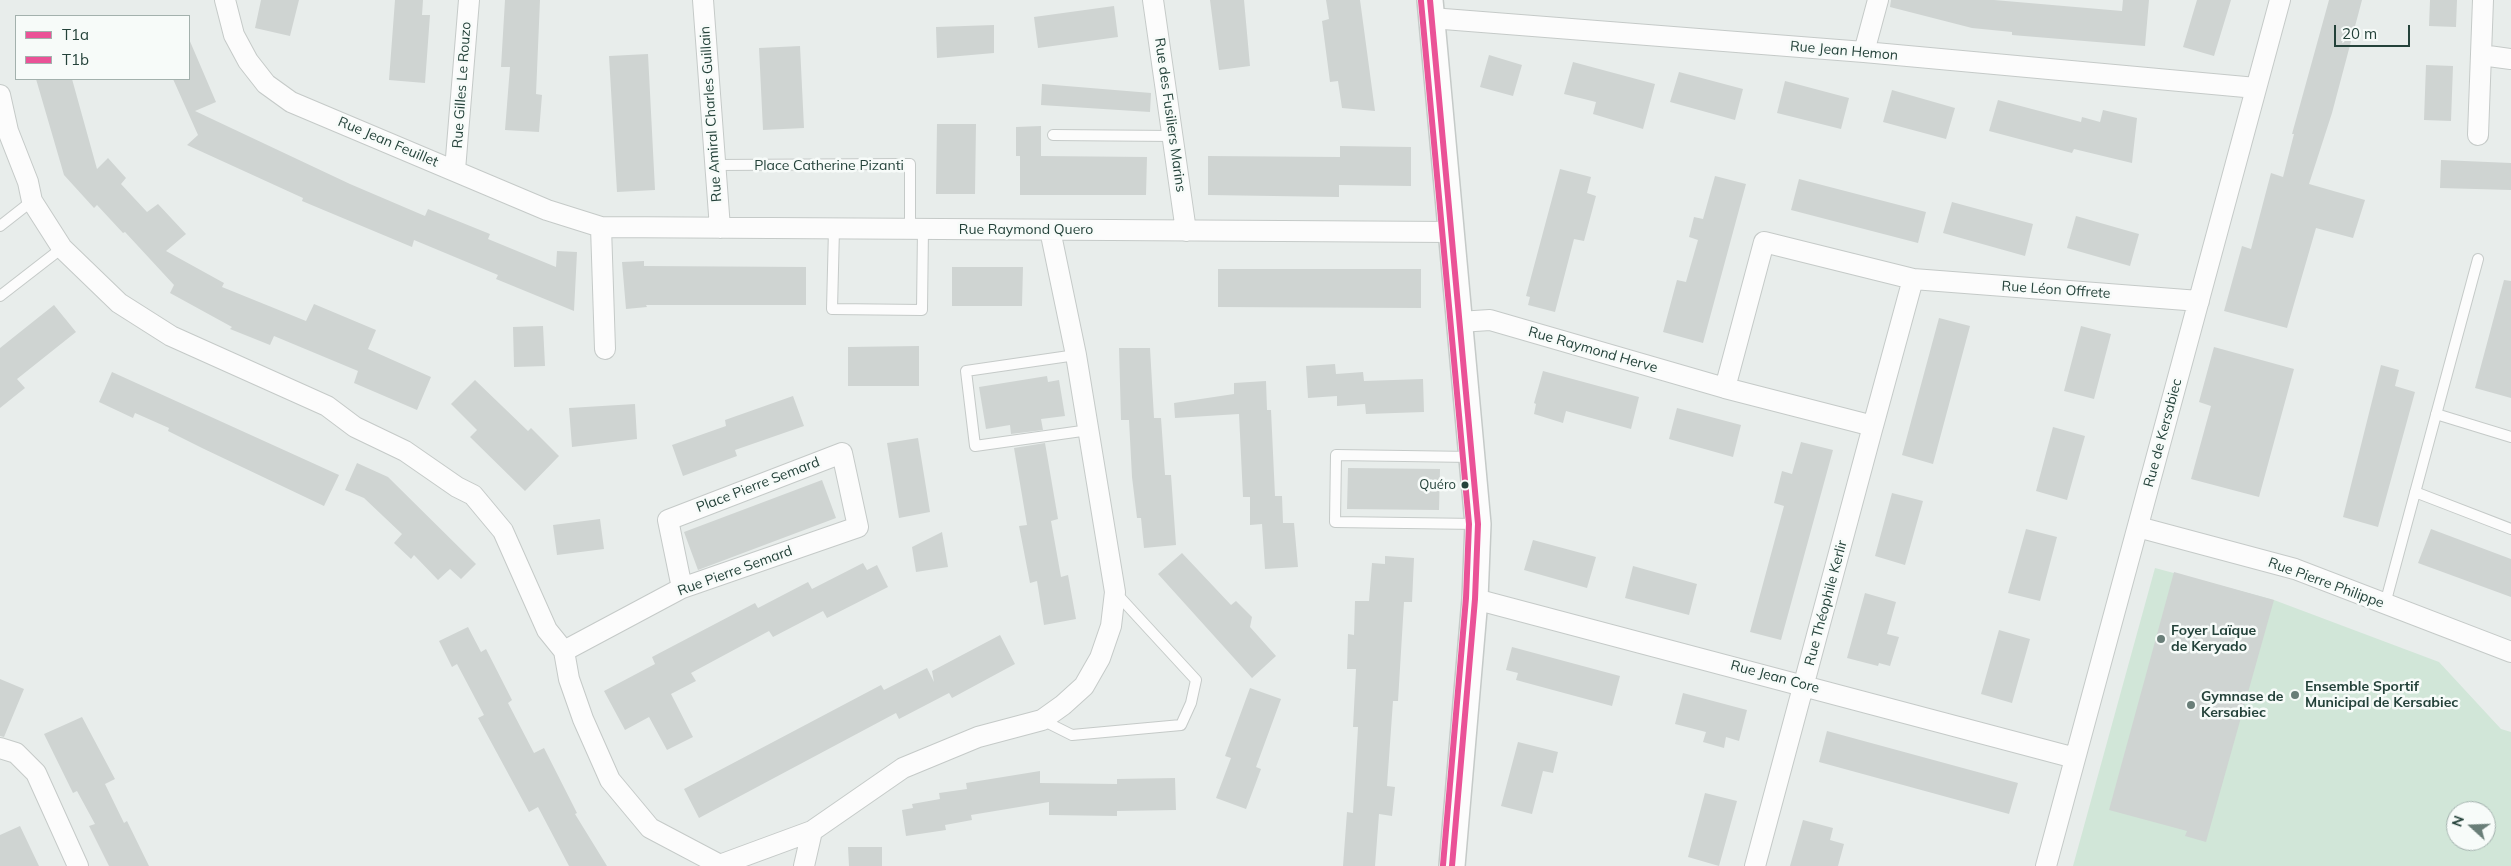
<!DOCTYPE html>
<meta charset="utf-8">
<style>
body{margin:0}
#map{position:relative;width:2511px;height:866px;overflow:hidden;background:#e8edeb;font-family:Mulish,sans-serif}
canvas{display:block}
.legend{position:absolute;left:15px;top:15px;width:175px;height:65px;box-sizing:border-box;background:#f7fbf9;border:1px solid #a3b1ad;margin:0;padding:6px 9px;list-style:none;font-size:15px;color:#24423a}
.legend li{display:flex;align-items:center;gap:10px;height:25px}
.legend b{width:25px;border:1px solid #a3b1ad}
.north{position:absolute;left:2446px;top:801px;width:50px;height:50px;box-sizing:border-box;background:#f7fbf9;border:1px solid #a3b1ad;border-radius:50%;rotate:290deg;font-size:14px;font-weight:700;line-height:20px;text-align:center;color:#24423a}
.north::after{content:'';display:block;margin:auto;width:18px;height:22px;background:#697e78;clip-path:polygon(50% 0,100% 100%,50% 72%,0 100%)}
.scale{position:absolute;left:2334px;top:25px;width:76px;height:22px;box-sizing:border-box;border:2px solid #24423a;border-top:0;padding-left:6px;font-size:15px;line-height:18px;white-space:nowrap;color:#24423a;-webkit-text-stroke:4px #f7fbf9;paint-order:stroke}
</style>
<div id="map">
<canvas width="2511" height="866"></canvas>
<ul class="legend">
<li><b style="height:6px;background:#ea5297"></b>T1a</li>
<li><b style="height:6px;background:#ea5297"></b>T1b</li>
</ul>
<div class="north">N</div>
<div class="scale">20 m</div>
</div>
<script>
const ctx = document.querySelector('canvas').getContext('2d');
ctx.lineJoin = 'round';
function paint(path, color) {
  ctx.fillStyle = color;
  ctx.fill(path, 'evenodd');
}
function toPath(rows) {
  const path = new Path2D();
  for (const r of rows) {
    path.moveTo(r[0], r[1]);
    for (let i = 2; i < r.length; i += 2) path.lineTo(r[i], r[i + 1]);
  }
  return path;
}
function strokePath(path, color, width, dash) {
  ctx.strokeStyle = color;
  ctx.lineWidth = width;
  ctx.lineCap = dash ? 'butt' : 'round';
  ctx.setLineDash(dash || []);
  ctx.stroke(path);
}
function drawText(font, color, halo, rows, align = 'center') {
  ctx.font = font + ' Mulish,sans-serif';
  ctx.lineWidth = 5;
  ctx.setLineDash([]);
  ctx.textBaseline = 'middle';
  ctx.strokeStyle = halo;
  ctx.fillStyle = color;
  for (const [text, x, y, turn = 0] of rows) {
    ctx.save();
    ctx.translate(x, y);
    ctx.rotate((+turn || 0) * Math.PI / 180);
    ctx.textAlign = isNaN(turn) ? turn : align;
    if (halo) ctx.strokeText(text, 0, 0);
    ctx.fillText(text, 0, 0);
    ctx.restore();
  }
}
const green = toPath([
 [2155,568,2274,600,2439,662,2501,729,2511,732,2511,866,2073,866],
 [2456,811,2486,811,2486,841,2456,841]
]);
const building = toPath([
 [261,0,299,0,290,36,255,28],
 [395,0,423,0,422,15,430,15,425,83,389,80],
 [505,0,540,0,536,94,542,95,539,132,505,130,510,67,501,67],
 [1210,0,1244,0,1250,66,1219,70],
 [1326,0,1360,0,1375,111,1342,108,1338,81,1330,82,1322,21,1329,19],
 [1891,0,1994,0,2122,11,2123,0,2149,0,2145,46,2012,35,2012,32,1972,28,1890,7],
 [2197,0,2231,0,2214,56,2183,47],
 [2329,0,2362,0,2332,113,2309,184,2365,200,2353,238,2316,228,2287,328,2224,311,2242,246,2251,249,2271,173,2283,177,2294,134,2292,134],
 [2430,0,2457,0,2456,27,2429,26],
 [1114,6,1118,37,1038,48,1034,17],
 [994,25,994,53,937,58,936,27],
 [189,39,216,102,195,111,350,184,425,216,428,209,490,234,488,239,556,267,557,251,577,252,574,311,496,279,498,275,414,240,412,247,302,201,303,198,187,145,198,135,173,79,189,79],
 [800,46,804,128,763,130,759,48],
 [648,54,655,190,617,192,609,56],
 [1489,55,1522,65,1513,96,1480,87],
 [1573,62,1655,84,1643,129,1593,114,1596,102,1564,94],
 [2426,65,2453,66,2451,121,2424,120],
 [1679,72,1743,89,1735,120,1670,102],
 [36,79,72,79,97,169,108,158,126,178,121,184,147,212,158,204,186,234,166,251,224,283,222,287,306,321,314,304,376,330,368,349,431,377,417,410,354,383,358,371,274,336,270,345,230,329,232,327,170,293,174,285,125,232,123,233,97,205,94,208,64,175],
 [1785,81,1849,98,1841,129,1777,113],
 [1042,84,1151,93,1150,112,1041,105],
 [1892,90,1955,108,1946,139,1883,122],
 [1998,100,2081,122,2082,117,2100,122,2103,110,2137,118,2132,163,2074,149,2072,153,1989,131],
 [937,124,976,124,975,194,936,194],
 [1041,126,1041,156,1147,157,1146,195,1020,195,1020,156,1016,156,1016,127],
 [1340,146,1411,147,1411,186,1339,185,1339,197,1208,195,1208,156,1340,157],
 [2441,160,2511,163,2511,190,2440,188],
 [1560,169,1591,177,1587,193,1596,196,1584,241,1574,239,1555,312,1528,305,1530,297,1526,296],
 [1715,176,1746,184,1703,343,1663,332,1677,280,1686,282,1698,240,1689,237,1694,217,1703,219],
 [1799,179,1926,212,1918,243,1791,210],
 [1952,202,2033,224,2025,256,1943,233],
 [2076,216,2139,234,2130,266,2067,248],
 [644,261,644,266,806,267,806,305,646,305,647,307,626,309,622,262],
 [952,267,1023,267,1022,306,952,306],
 [1218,269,1421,269,1421,308,1218,307],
 [2504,280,2511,281,2511,398,2475,388],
 [54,305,76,332,17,379,25,388,0,408,0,348],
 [1939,318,1970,326,1933,464,1902,455],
 [543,326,545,366,514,367,513,327],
 [2081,326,2111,334,2094,399,2064,391],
 [919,346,919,386,848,386,848,347],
 [2214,347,2294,369,2259,497,2191,479,2211,406,2199,402],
 [1119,348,1150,348,1154,418,1161,418,1165,475,1171,475,1176,545,1144,548,1141,518,1137,518,1132,477,1129,420,1121,420],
 [1335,364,1336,374,1363,372,1364,381,1423,379,1424,412,1366,414,1365,404,1337,406,1337,396,1308,398,1306,366],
 [2381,365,2399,370,2395,386,2415,392,2378,527,2343,517],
 [1543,371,1639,397,1631,429,1566,411,1563,423,1534,414,1536,404,1534,403],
 [112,372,339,475,324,506,202,448,168,431,169,428,135,413,133,418,99,402],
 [1047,376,1048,382,1059,380,1065,416,1041,419,1043,430,1011,434,1010,425,986,429,979,387],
 [475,380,528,431,531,428,559,456,525,491,470,437,477,430,451,404],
 [1266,381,1267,410,1271,410,1275,496,1282,496,1283,523,1294,523,1298,567,1265,569,1262,524,1250,525,1250,497,1243,497,1239,414,1175,418,1174,403,1234,394,1234,383],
 [793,396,804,426,735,450,737,456,683,476,672,445,726,426,725,420],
 [635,404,637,439,572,447,569,408],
 [1677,408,1741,425,1733,457,1669,439],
 [2053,427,2085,436,2067,500,2036,491],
 [918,438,930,512,899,518,887,443],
 [1801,442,1833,450,1781,640,1750,632,1784,506,1774,503,1782,471,1792,474],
 [1045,443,1058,519,1051,521,1061,577,1068,575,1076,619,1044,625,1037,581,1030,583,1019,526,1027,525,1014,448],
 [357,463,388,477,476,564,461,579,450,569,438,580,414,555,411,559,394,543,402,534,364,498,345,490],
 [1348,468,1440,469,1439,510,1347,509],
 [822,480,836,518,698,570,684,532],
 [1892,493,1923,501,1905,565,1875,556],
 [600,519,604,549,557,555,553,525],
 [2026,529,2057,537,2040,601,2008,593],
 [2431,529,2511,559,2511,597,2418,563],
 [942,532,948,567,916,572,912,547],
 [1533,540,1596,557,1587,588,1524,570],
 [1182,553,1231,605,1236,601,1252,617,1250,627,1276,656,1252,678,1158,574],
 [1385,556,1414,558,1412,602,1404,602,1398,701,1393,701,1387,786,1395,787,1392,816,1379,814,1375,866,1343,866,1347,812,1353,813,1358,727,1353,727,1356,669,1347,669,1348,634,1354,635,1355,601,1369,601,1372,563,1385,564],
 [863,563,867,570,877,565,888,587,827,618,823,611,773,637,769,631,691,673,696,681,671,694,693,737,667,750,649,717,625,730,604,691,655,664,652,657,755,603,758,608,808,582,812,589],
 [1633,566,1697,584,1689,615,1625,598],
 [2174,572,2274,600,2206,842,2185,836,2187,831,2109,810],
 [1865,593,1896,602,1887,634,1899,637,1890,666,1879,663,1878,666,1847,658],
 [468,627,481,652,486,649,512,700,508,703,534,753,544,748,577,813,575,814,607,866,569,866,538,807,529,812,478,718,484,715,457,664,452,667,439,641],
 [1999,630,2030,639,2012,703,1981,694],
 [1000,635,1015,664,952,698,949,693,899,719,896,713,699,818,684,789,881,685,884,690,927,668,934,682,932,671],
 [1512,647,1620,676,1612,706,1516,680,1518,673,1506,670],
 [0,679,24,689,4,737,0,736],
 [1250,688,1281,699,1256,767,1261,769,1246,809,1216,798,1231,758,1225,756],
 [1683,693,1747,710,1739,741,1726,737,1724,748,1703,742,1706,732,1675,724],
 [82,717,115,779,105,784,124,823,127,821,149,866,109,866,89,826,95,824,77,791,73,793,44,734],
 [1827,731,2018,783,2009,814,1819,762],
 [1518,742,1558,752,1553,773,1543,771,1532,814,1501,806],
 [1040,771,1040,783,1117,784,1117,779,1175,778,1176,810,1117,811,1117,816,1049,815,1049,802,971,815,972,820,945,825,946,830,906,836,902,810,913,808,912,804,940,799,939,793,967,789,966,783],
 [1705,793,1737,801,1719,866,1688,857],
 [1803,820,1833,828,1830,840,1844,844,1838,866,1790,866],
 [20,826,39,866,0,866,0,835],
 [848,847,882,847,882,866,849,866]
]);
const service = toPath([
 [1053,135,1172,136],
 [715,165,910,164,910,229],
 [0,226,32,201],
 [834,229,832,309,922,310,923,229],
 [0,296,62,248],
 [1076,355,966,371,975,446,1089,430],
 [2436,414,2511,437],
 [1472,457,1336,455,1335,522,1477,524],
 [2415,492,2511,529],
 [2385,604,2478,259],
 [1042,720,1072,735,1181,725,1191,703,1196,680,1115,592]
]);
const minor = toPath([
 [225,0,234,35,248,61,266,84,291,102,547,210,601,227,1451,232],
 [703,0,720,228],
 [1153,0,1186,231],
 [1431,18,1864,52,2256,88],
 [1864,52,1878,0],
 [2481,55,2511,59],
 [0,95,8,131,28,182,32,201,62,248,119,303,171,336,327,406,355,427,405,451,457,487,473,495,503,531,547,630,564,651,569,679,583,719,610,780,650,828,722,866],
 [2478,135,2483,0],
 [455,170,469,0],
 [601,227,605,349],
 [1913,279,2199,301],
 [1459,322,1490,320,1725,388,1873,426,1913,279,1764,242,1725,388],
 [2138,527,2295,569,2511,652],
 [1475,599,2075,758],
 [564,651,682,588,858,527,842,453,668,520,682,588],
 [0,748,16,753,36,773,78,866],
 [717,866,812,831],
 [804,866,812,831,903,768,978,737,1042,720,1063,705,1084,686,1100,658,1111,626,1115,592,1076,355,1050,230],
 [1755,866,1873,426],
 [2046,866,2280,0]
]);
const tertiary = toPath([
 [1430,0,1478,524,1475,599,1452,866]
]);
const bus1 = toPath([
 [1430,0,1478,524,1475,599,1452,866]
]);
const bus2 = toPath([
 [1421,1,1469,524,1466,598,1443,865]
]);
const markers = [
 [1465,485,4.5,"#24423a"],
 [2161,639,5,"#697e78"],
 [2295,695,5,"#697e78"],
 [2191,705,5,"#697e78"]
];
const busNames = [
 ["Quéro",1456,485]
];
const streetNames = [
 ["Rue Jean Hemon",1844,51,5],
 ["Rue Gilles Le Rouzo",462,85,-86],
 ["Rue Amiral Charles Guillain",711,114,-94],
 ["Rue des Fusiliers Marins",1170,115,82],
 ["Rue Jean Feuillet",388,142,23],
 ["Place Catherine Pizanti",829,166],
 ["Rue Raymond Quero",1026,230],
 ["Rue Léon Offrete",2056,290,4],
 ["Rue Raymond Herve",1593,350,16],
 ["Rue de Kersabiec",2163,433,-75],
 ["Place Pierre Semard",758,485,-21],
 ["Rue Pierre Semard",735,571,-20],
 ["Rue Pierre Philippe",2326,583,20],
 ["Rue Théophile Kerlir",1826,603,-75],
 ["Rue Jean Core",1775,677,15]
];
const poiNames = [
 ["Foyer Laïque",2171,631],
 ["de Keryado",2171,647],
 ["Ensemble Sportif",2305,687],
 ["Municipal de Kersabiec",2305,703],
 ["Gymnase de",2201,697],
 ["Kersabiec",2201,713]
];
paint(green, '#d1e6d8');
paint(building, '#cfd4d2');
strokePath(service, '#c5cac8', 12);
strokePath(minor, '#c5cac8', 22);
strokePath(tertiary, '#c5cac8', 28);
strokePath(service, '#fcfcfc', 10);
strokePath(minor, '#fcfcfc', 20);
strokePath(tertiary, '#fcfcfc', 25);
strokePath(bus1, '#ea5297', 6);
strokePath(bus2, '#ea5297', 6);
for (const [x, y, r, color] of markers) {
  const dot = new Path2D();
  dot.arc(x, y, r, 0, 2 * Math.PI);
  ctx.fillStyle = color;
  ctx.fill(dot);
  strokePath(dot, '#f7fbf9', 2);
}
drawText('13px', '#24423a', '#f7fbf9', busNames, 'right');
drawText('14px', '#24423a', '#f7fbf9', streetNames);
drawText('bold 14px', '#24423a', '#f7fbf9', poiNames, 'left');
</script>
